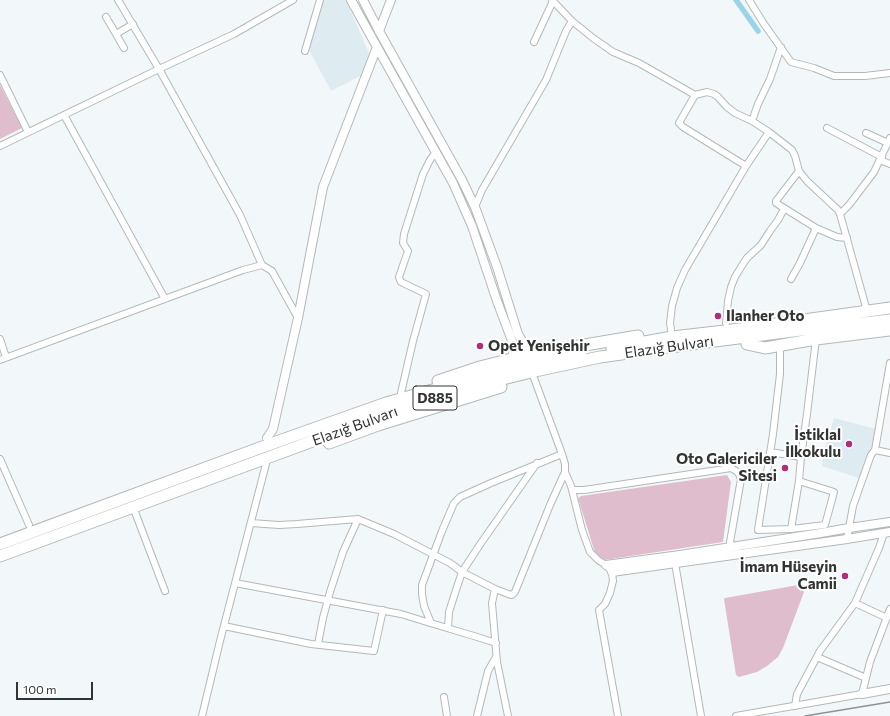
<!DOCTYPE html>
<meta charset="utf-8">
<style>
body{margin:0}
#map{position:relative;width:890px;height:716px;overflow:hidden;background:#f2f8fa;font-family:Commissioner,sans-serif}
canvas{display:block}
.scale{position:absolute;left:16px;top:682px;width:77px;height:18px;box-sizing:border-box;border:2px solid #323434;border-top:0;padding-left:5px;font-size:12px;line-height:14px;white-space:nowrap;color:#323434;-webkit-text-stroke:3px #fff;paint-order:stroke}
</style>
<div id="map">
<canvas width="890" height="716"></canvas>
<div class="scale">100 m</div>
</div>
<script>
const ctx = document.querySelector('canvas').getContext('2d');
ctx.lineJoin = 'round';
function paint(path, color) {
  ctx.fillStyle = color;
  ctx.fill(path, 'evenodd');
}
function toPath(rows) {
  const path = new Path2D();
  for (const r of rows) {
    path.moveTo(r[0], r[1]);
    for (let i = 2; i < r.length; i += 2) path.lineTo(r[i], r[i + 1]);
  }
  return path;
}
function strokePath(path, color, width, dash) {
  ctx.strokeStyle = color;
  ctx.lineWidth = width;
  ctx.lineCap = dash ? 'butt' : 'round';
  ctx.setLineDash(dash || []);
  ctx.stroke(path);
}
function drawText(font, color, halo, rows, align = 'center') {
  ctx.font = font + ' Commissioner,sans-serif';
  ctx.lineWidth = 4;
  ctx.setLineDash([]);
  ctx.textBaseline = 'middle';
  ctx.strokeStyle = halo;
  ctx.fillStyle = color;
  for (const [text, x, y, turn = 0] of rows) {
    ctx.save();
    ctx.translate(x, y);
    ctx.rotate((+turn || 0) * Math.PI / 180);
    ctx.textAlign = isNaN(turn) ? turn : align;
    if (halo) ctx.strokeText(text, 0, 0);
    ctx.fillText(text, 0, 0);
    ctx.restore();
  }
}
const built = toPath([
 [324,0,346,0,369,53,362,75,331,91,308,48],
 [834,418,876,429,862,479,822,466,822,458]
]);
const green = toPath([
 [0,85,22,128,0,139],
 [727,475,731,482,723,542,604,560,596,556,578,498,581,496],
 [798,585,800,586,804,592,783,648,778,657,767,666,757,672,739,677,736,675,724,599,725,598]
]);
const canal = toPath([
 [736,0,758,31]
]);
const street = toPath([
 [118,0,159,69,240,215,262,265],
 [552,0,572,21,593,38,613,52,639,63,695,95,707,92,714,94,718,97,727,107,735,113,752,121,769,132,792,150,795,156,799,171,807,181,838,210,840,214,867,311],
 [749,0,764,24,791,62,814,68,834,76,865,76,890,73],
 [106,17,116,34],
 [534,42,553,1],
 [124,48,116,34,133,24],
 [305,51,320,0],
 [0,75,28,132],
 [695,95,679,123,683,127,746,166],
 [64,115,165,299],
 [752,121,758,104,770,79,781,47],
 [827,128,882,157],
 [866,133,888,143],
 [0,146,159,69,234,34,293,0],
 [880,160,890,164],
 [799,171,776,201,776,203,816,228,837,237,847,238],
 [475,207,482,190,546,80,566,31,572,21],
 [840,214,849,205,874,172,890,138],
 [791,279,800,263,816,228],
 [726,323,728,301,731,287,735,277,741,267,747,258,761,245,770,231,778,220,784,209],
 [671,330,670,323,672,306,677,288,685,270,746,166,769,132],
 [0,339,6,357],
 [780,345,780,374,773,434,758,530,791,529,799,481,801,457,807,414,816,339],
 [0,360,243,270,262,265,272,271,298,318],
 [890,363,875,450,890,453],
 [401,393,413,341,426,294,401,282,400,280,399,277,408,251,403,243,404,234,423,174,430,160,433,156,437,154],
 [770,452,801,457],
 [0,459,29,525],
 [565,472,571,486,582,530,590,552,598,560,606,565,612,572,613,581,610,593,605,604,599,610,618,716],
 [572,490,584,490,731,468,736,471,739,474,741,479,729,548],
 [135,512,165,591],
 [251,523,279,525,297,524,358,519,394,534,450,563,462,572,495,589,511,595,512,595,515,592,550,505,565,472,565,464,562,454,534,378],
 [791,529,825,525,834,492,799,481],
 [847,539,853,506,871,455,875,450],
 [675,563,701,716],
 [235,583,401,614,427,622,474,636,496,643],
 [495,589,492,603,497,662,508,716],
 [855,603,887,618],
 [431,623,424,606,422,594,422,585,442,531,454,503,460,497,491,483,562,454],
 [224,626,311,644,374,651,383,610],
 [448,628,449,612,456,590,462,572,481,543,537,463],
 [318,644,323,618,330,592,343,552,358,519],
 [817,657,866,678],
 [444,697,447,716],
 [795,706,797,694,820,651,855,603,879,548,884,533],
 [202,716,220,641,266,464],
 [477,716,488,671,496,657],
 [736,716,862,694,870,662,890,609]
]);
const secondary = toPath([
 [351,0,377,47,453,183,472,226,497,301,514,346,512,359],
 [363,0,379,31,462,180,475,207,497,267,518,334,527,349,534,354],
 [379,31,391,0],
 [267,438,273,429,298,318,323,187,377,47],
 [606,565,680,555,821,533,849,528,890,522],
 [612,572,847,539,890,532],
 [862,694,890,689]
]);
const highway = toPath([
 [747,344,765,348,816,339,890,330],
 [612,348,672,337,725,331,890,308],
 [438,381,480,367,519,357,561,349,638,336],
 [329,443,378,425,501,387],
 [0,544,265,446,386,403,522,365,581,354],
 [0,556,378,417,455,391,535,371,600,357,699,343,801,330,890,320]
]);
const rail = toPath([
 [805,716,890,702]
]);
const markers = [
 [718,316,4,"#b02d77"],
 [480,346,4,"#b02d77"],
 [849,444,4,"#b02d77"],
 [785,468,4,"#b02d77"],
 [845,576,4,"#b02d77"]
];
const shields = [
 [435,398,44]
];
const shieldNames = [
 ["D885",435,398]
];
const poiNames = [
 ["Ilanher Oto",726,316,"left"],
 ["Opet Yenişehir",488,346,"left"],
 ["İstiklal",841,435],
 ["İlkokulu",841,452],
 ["Oto Galericiler",777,459],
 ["Sitesi",777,476],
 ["İmam Hüseyin",837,567],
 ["Camii",837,584]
];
const streetNames = [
 ["Elazığ Bulvarı",669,347,-8],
 ["Elazığ Bulvarı",355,426,-20]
];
paint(built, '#deebf0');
paint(green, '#dfbdcc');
strokePath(canal, '#99d4e9', 5.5);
strokePath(street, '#b3b8ba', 8);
strokePath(secondary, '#b3b8ba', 10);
strokePath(highway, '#b3b8ba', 13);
strokePath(street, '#fff', 6);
strokePath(secondary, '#fff', 8);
strokePath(highway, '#fff', 11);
strokePath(rail, '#8e9192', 1.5);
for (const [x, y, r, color] of markers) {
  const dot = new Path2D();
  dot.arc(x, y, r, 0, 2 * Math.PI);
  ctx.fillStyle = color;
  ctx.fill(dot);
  strokePath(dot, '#fff', 1.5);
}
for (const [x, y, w] of shields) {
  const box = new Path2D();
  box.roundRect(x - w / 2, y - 12, w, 24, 3);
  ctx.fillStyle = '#fff';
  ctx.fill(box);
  strokePath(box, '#323434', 1);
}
drawText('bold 14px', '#323434', null, shieldNames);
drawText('bold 15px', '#323434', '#fff', poiNames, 'right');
drawText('15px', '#323434', '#fff', streetNames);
</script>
